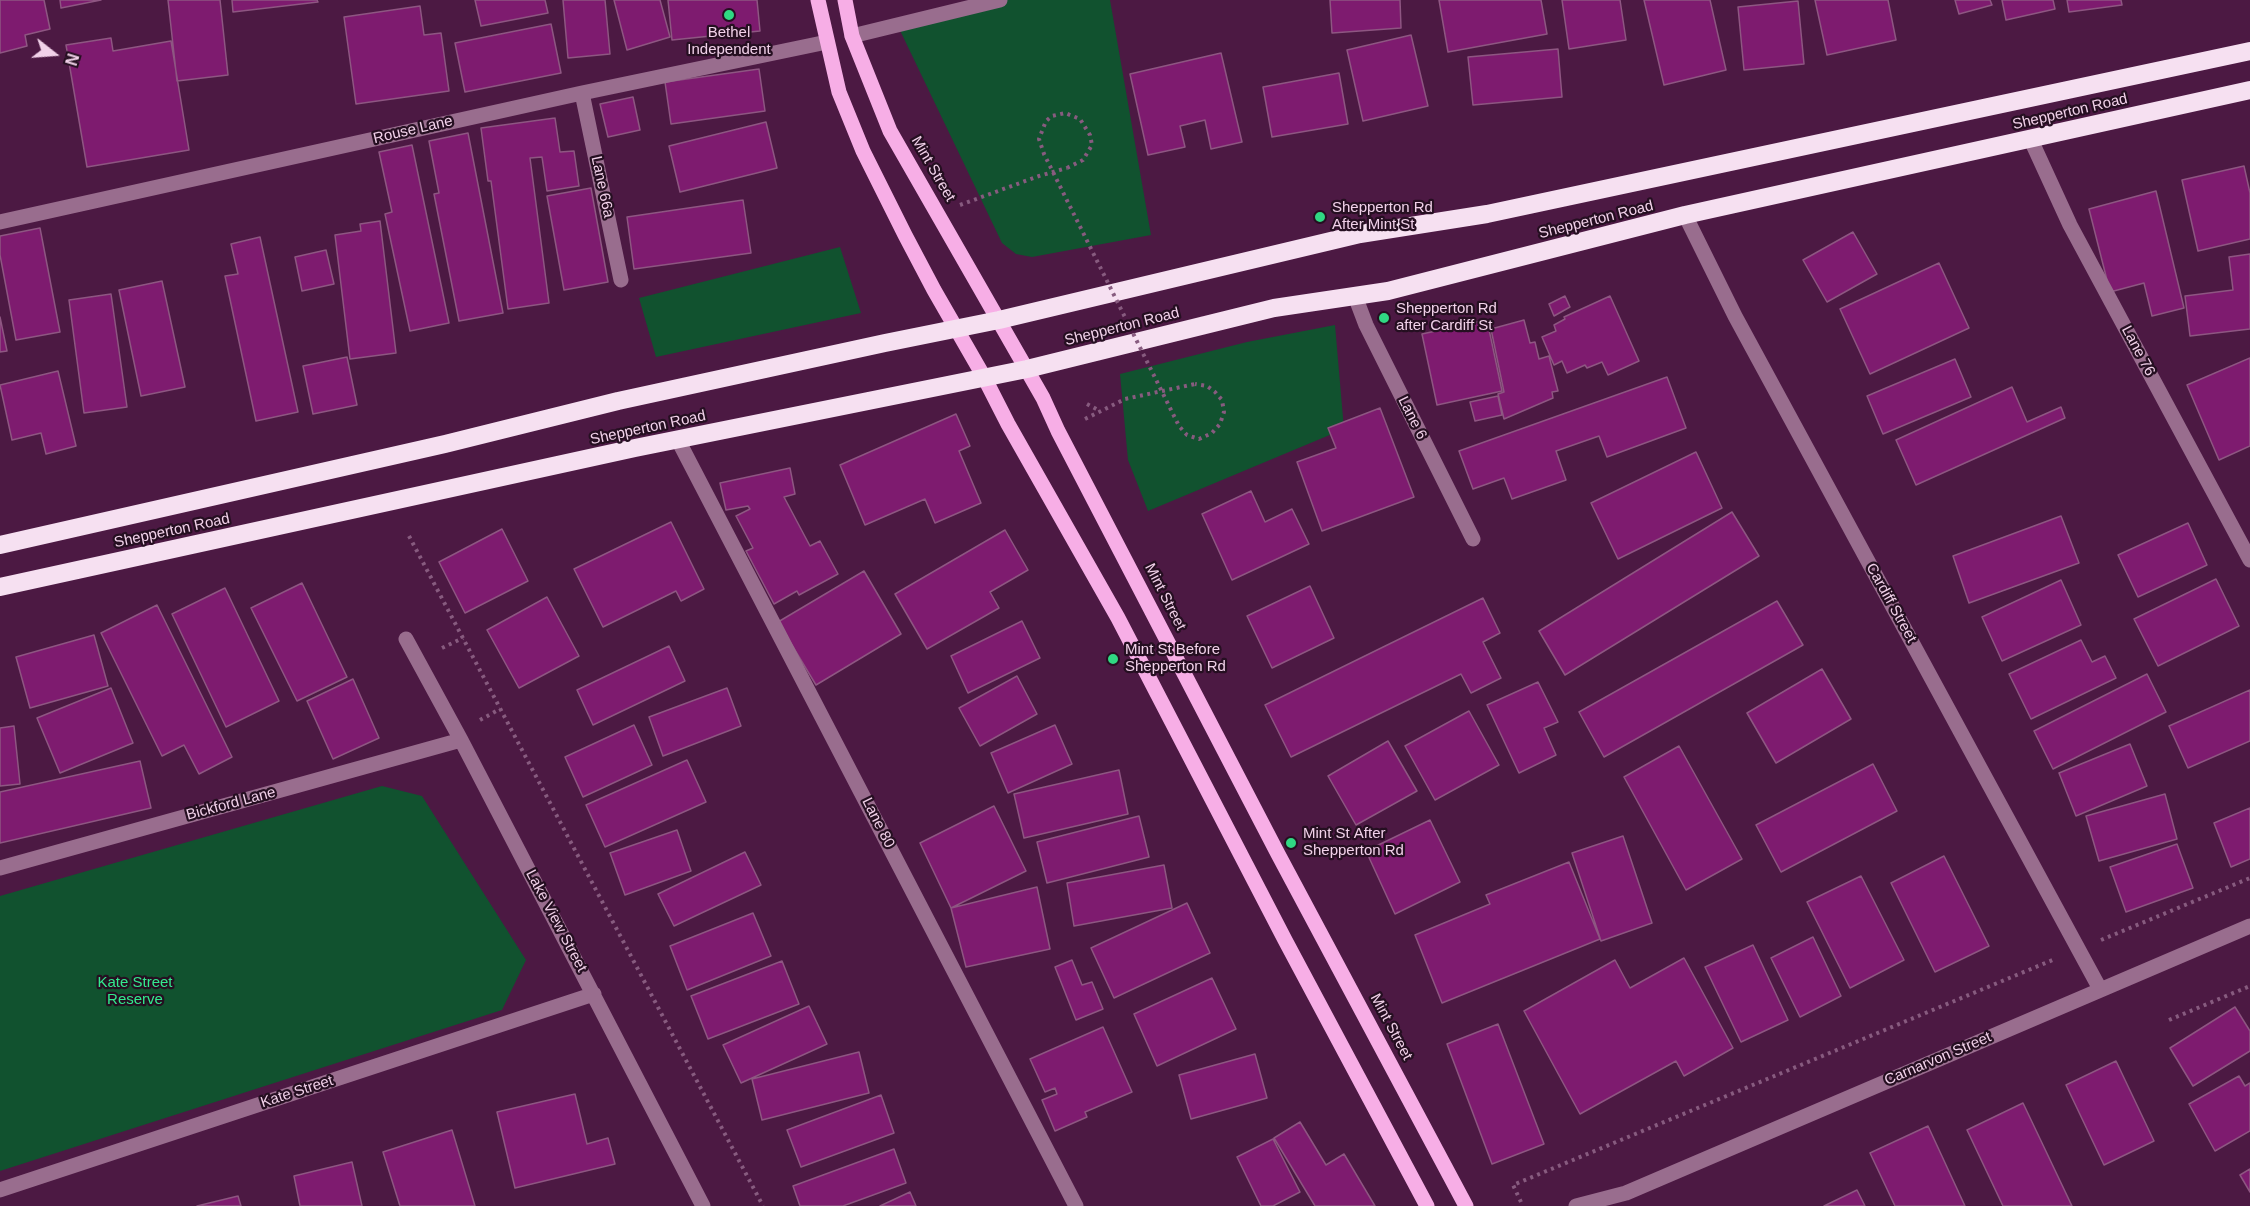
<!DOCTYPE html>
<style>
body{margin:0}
#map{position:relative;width:2250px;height:1206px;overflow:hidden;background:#4c1943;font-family:Arial,sans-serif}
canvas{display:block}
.north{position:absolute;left:24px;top:24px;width:60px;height:60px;-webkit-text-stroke:4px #250f21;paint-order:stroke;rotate:107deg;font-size:16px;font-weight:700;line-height:24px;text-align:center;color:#f1d1e9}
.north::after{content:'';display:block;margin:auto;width:21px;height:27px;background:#f1d1e9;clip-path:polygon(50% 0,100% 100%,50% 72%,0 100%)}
</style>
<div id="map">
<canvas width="2250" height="1206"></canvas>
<div class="north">N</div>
</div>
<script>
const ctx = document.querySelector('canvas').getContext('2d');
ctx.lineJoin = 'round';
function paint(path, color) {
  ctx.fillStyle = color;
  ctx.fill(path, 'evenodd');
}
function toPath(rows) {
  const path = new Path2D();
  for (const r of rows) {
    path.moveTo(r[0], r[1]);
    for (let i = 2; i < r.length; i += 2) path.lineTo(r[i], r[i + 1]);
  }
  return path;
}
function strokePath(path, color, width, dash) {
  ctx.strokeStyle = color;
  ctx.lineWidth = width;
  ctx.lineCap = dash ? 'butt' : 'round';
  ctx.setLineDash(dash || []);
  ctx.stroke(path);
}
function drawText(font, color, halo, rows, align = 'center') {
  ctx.font = font + ' Arial,sans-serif';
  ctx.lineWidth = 4.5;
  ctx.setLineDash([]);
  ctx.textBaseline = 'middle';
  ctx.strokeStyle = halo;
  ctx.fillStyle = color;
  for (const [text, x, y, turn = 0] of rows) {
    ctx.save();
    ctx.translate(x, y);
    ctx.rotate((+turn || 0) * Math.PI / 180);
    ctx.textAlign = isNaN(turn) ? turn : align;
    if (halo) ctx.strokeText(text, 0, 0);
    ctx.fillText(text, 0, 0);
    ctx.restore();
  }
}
const green = toPath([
 [1005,0,1110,0,1151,235,1032,257,1016,254,1002,243,895,20],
 [840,247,861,313,656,357,639,298],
 [1335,325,1344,429,1148,511,1128,460,1120,374,1247,342],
 [382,786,422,796,526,960,502,1010,0,1171,0,896]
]);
const building = toPath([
 [0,0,44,0,50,29,25,35,27,46,0,53,0,0],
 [60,0,101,0,61,8,60,0],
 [168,0,220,0,228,75,177,81,168,0],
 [232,0,317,0,318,2,233,12,232,0],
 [475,0,545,0,548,13,481,26,475,0],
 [563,0,605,0,610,54,568,58,563,0],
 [614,0,660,0,670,37,627,50,614,0],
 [668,0,757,0,760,31,672,40,668,0],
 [1330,0,1400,0,1401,28,1332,33,1330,0],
 [1439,0,1541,0,1547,34,1448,52,1439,0],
 [1562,0,1620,0,1626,40,1569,49,1562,0],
 [1644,0,1710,0,1726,70,1664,85,1644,0],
 [1815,0,1888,0,1896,40,1827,55,1815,0],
 [1955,0,1990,0,1992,5,1959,14,1955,0],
 [2002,0,2053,0,2055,9,2006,20,2002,0],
 [2067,0,2121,0,2122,5,2069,12,2067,0],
 [1798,1,1804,64,1744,70,1738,7,1798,1],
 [420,6,424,35,441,33,449,91,356,104,344,17,420,6],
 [551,24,561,73,465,92,455,43,551,24],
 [1411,35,1428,106,1363,121,1347,50,1411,35],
 [111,38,113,51,171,41,189,150,87,167,66,45,111,38],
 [1558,49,1562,97,1473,105,1468,57,1558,49],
 [1221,53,1242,142,1211,149,1205,120,1180,126,1185,147,1148,155,1130,74,1221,53],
 [759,69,765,111,671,124,665,82,759,69],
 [1339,73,1348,124,1272,137,1263,87,1339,73],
 [633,97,640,130,608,137,600,104,633,97],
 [555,118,560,152,574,151,579,186,547,191,542,157,530,158,549,303,508,309,491,181,488,181,481,128,555,118],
 [766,122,777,168,680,192,669,146,766,122],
 [468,133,503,313,459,321,434,194,439,193,429,141,468,133],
 [412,145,449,323,410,331,385,214,392,212,379,152,412,145],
 [2244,166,2250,193,2250,239,2198,251,2182,180,2244,166],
 [591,188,608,282,564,290,547,196,591,188],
 [2156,191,2184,308,2152,316,2144,283,2110,292,2089,209,2156,191],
 [743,200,751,253,634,269,627,217,743,200],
 [380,221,396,353,350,359,335,235,361,231,360,224,380,221],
 [40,228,60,332,16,340,0,255,0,236,40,228],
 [1853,232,1877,274,1827,302,1803,260,1853,232],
 [260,237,298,412,256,421,225,276,238,274,231,244,260,237],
 [326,250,334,284,302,291,295,257,326,250],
 [2250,254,2250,329,2190,336,2185,296,2233,290,2229,257,2250,254],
 [1939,263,1969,328,1870,374,1840,309,1939,263],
 [162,281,185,387,141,396,119,290,162,281],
 [111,294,127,407,84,413,69,300,111,294],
 [1565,296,1570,307,1554,316,1549,304,1565,296],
 [1610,296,1639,361,1608,375,1602,362,1587,368,1585,365,1567,373,1562,361,1554,365,1542,337,1556,331,1554,325,1565,319,1564,317,1610,296],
 [0,317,7,351,0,352,0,317],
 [1487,320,1502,391,1437,405,1422,334,1487,320],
 [1524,320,1530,343,1535,342,1539,359,1549,356,1558,391,1552,392,1553,398,1504,419,1498,394,1504,392,1491,329,1524,320],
 [347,357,357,405,313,414,303,366,347,357],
 [2250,358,2250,446,2219,460,2187,385,2250,358],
 [1955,359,1971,397,1883,434,1867,396,1955,359],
 [58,371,76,446,46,454,41,433,12,440,0,385,58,371],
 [1667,377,1686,428,1607,457,1599,436,1556,451,1566,480,1512,499,1504,478,1473,489,1459,451,1667,377],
 [2012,387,2027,422,2061,407,2065,418,1916,485,1896,440,2012,387],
 [1498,396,1502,415,1475,421,1470,402,1498,396],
 [1380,408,1414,497,1322,531,1297,462,1336,448,1328,428,1380,408],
 [956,414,970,446,959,451,981,503,935,523,925,499,865,525,840,465,956,414],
 [1696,452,1722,508,1618,559,1591,503,1696,452],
 [790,468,795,494,784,497,810,546,820,541,838,574,799,595,797,591,774,604,746,551,753,548,736,516,750,509,748,506,726,510,720,483,790,468],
 [1251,491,1265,522,1292,509,1309,544,1232,580,1202,514,1251,491],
 [1732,512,1759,556,1565,675,1539,631,1732,512],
 [2061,516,2079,563,1969,603,1953,556,2061,516],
 [671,522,704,589,681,601,676,591,603,627,574,569,671,522],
 [2188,523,2207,565,2138,597,2118,555,2188,523],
 [502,529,528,581,465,613,439,562,502,529],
 [1005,530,1028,570,990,592,999,608,927,649,895,594,1005,530],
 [864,571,901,634,816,685,778,622,864,571],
 [2216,579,2239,626,2158,666,2134,619,2216,579],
 [2061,580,2081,625,2002,661,1982,617,2061,580],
 [302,583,347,677,297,701,251,608,302,583],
 [1310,586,1334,638,1272,668,1247,616,1310,586],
 [225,588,279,701,226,727,172,614,225,588],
 [547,597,579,656,519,688,487,630,547,597],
 [1483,598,1500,633,1483,642,1501,678,1471,693,1461,674,1291,757,1265,705,1483,598],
 [1777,601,1803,645,1604,757,1579,712,1777,601],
 [157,605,232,757,199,774,184,745,162,756,101,633,157,605],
 [1022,621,1040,658,968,693,951,656,1022,621],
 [94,635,108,686,30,708,16,657,94,635],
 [2081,640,2092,662,2105,656,2116,678,2031,719,2009,674,2081,640],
 [669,646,685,681,593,725,577,690,669,646],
 [1822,669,1851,719,1776,763,1747,713,1822,669],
 [2147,674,2166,712,2053,769,2034,731,2147,674],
 [1017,676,1037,714,980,746,959,708,1017,676],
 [353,679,379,738,333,759,307,701,353,679],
 [1538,682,1558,722,1544,728,1556,755,1519,773,1487,705,1538,682],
 [111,688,133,743,60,773,37,718,111,688],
 [727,688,741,726,663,756,649,717,727,688],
 [2250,690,2250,741,2188,768,2169,726,2250,690],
 [1469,711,1499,765,1435,800,1405,746,1469,711],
 [634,725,652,765,583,797,565,757,634,725],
 [1055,725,1072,764,1008,793,991,753,1055,725],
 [14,726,20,784,0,786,0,728,14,726],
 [1388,741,1417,791,1356,825,1328,776,1388,741],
 [2130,744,2147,786,2076,816,2059,773,2130,744],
 [1679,746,1742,859,1686,890,1624,777,1679,746],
 [687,760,706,802,605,847,586,805,687,760],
 [140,761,151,808,0,843,0,792,140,761],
 [1873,764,1897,811,1781,872,1756,825,1873,764],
 [1119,770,1128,814,1024,838,1014,794,1119,770],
 [2165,794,2177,839,2099,861,2086,816,2165,794],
 [994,806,1026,871,951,908,920,843,994,806],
 [2250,808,2250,859,2231,867,2214,823,2250,808],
 [1139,816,1149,857,1047,883,1037,842,1139,816],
 [1430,820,1460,882,1395,914,1366,851,1430,820],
 [677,830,691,871,625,895,610,853,677,830],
 [1623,836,1652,923,1601,941,1572,853,1623,836],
 [2177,844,2193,888,2126,912,2110,867,2177,844],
 [745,852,761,885,674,926,658,894,745,852],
 [1944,856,1989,946,1935,972,1891,883,1944,856],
 [1569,862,1600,939,1442,1003,1415,935,1490,904,1486,895,1569,862],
 [1164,865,1172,908,1074,926,1067,883,1164,865],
 [1861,876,1904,960,1850,988,1807,902,1861,876],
 [1037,887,1050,949,966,967,951,908,1037,887],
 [1187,903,1210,953,1114,998,1091,948,1187,903],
 [753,913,771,956,687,990,670,946,753,913],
 [1813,937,1841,996,1800,1017,1771,958,1813,937],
 [1753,945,1788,1020,1741,1042,1705,967,1753,945],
 [1684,958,1733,1048,1684,1076,1676,1061,1580,1114,1524,1011,1615,960,1630,988,1684,958],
 [1072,960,1082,985,1092,982,1103,1009,1076,1020,1055,967,1072,960],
 [782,961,799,1004,708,1039,691,996,782,961],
 [1212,978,1236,1029,1157,1066,1134,1014,1212,978],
 [809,1006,827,1044,741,1083,723,1045,809,1006],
 [2235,1007,2250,1031,2250,1051,2193,1086,2170,1048,2235,1007],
 [1498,1024,1544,1144,1492,1164,1447,1044,1498,1024],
 [1103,1027,1132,1092,1085,1112,1087,1117,1055,1131,1042,1100,1057,1094,1055,1088,1045,1092,1030,1059,1103,1027],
 [859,1052,869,1093,762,1120,752,1079,859,1052],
 [1255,1054,1267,1098,1191,1119,1179,1075,1255,1054],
 [2116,1061,2154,1141,2104,1165,2066,1085,2116,1061],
 [2239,1076,2245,1086,2250,1083,2250,1131,2215,1151,2189,1104,2239,1076],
 [575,1094,587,1144,608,1138,615,1164,515,1188,497,1112,575,1094],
 [881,1095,894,1133,801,1167,787,1130,881,1095],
 [2023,1103,2072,1206,2003,1206,1967,1130,2023,1103],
 [1300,1122,1326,1165,1344,1154,1375,1206,1315,1206,1274,1138,1300,1122],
 [1928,1126,1965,1206,1895,1206,1870,1153,1928,1126],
 [452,1130,475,1206,400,1206,383,1152,452,1130],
 [1273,1139,1300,1192,1273,1206,1261,1206,1237,1157,1273,1139],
 [894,1149,906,1183,843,1206,800,1206,793,1186,894,1149],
 [352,1162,362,1206,300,1206,294,1176,352,1162],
 [2250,1169,2250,1192,2240,1175,2250,1169],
 [1857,1190,1865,1206,1824,1206,1857,1190],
 [910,1192,916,1206,880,1206,910,1192],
 [238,1196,241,1206,197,1206,238,1196]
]);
const path = toPath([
 [960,205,1039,176,1067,168],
 [1087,404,1100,411],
 [1085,419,1125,399,1195,384],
 [409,536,763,1206],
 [442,648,463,638],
 [480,720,500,709],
 [2101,940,2250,878],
 [2169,1020,2250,986],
 [1521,1202,1513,1185,2055,959]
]);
const minor = toPath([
 [852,36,1000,0],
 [582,93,621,280],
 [2031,140,2070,225,2250,560],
 [1685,215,1735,316,2100,989],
 [0,222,582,93,827,42],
 [1355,296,1366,325,1473,539],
 [678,440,1076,1206],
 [406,639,461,740,703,1206],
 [0,868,461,740],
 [0,1190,594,994],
 [1576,1206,1626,1193,2250,926]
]);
const major = toPath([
 [818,0,839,92,863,151,905,235,934,290,984,377,1008,424,1118,618,1285,940,1427,1206],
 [845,0,852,36,890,131,1043,398,1058,431,1278,854,1466,1206]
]);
const highway = toPath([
 [0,545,445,444,618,401,885,343,999,320,1360,234,1487,214,2250,51],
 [0,587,635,448,1027,369,1274,308,1388,291,1685,215,2250,90]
]);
const pathBridge = toPath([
 [1067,168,1083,160,1092,145,1090,135,1080,119,1065,113,1052,116,1046,121,1039,139,1044,154,1179,426,1187,435,1199,439,1212,433,1220,424,1224,412,1222,400,1215,392,1207,386,1195,384]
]);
const markers = [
 [729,15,6,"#30d883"],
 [1320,217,6,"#30d883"],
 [1384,318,6,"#30d883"],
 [1113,659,6,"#30d883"],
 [1291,843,6,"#30d883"]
];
const poiNames = [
 ["Bethel",729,33,"center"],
 ["Independent",729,50,"center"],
 ["Shepperton Rd",1332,208],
 ["After Mint St",1332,225],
 ["Shepperton Rd",1396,309],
 ["after Cardiff St",1396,326],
 ["Mint St Before",1125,650],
 ["Shepperton Rd",1125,667],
 ["Mint St After",1303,834],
 ["Shepperton Rd",1303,851]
];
const streetNames = [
 ["Shepperton Road",2070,112,-13],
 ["Rouse Lane",413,130,-13],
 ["Mint Street",933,169,60],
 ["Lane 66a",602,187,78],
 ["Shepperton Road",1596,220,-14],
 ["Shepperton Road",1122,327,-14],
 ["Lane 76",2138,351,62],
 ["Lane 6",1412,418,63],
 ["Shepperton Road",648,428,-12],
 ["Shepperton Road",172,531,-12],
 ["Mint Street",1165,597,63],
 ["Cardiff Street",1891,603,61],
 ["Bickford Lane",231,804,-15],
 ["Lane 80",878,823,63],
 ["Lake View Street",556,921,62],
 ["Mint Street",1391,1027,62],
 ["Carnarvon Street",1938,1059,-23],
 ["Kate Street",297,1092,-18]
];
const parkNames = [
 ["Kate Street",135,983],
 ["Reserve",135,1000]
];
paint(green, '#11522f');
paint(building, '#7e1b6f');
strokePath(building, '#8e5682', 1.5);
strokePath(path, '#875b7f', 4, [3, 4.5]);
strokePath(minor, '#996d8e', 15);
strokePath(major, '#f7aee6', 15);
strokePath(highway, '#f6e0f1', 18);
strokePath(pathBridge, '#875b7f', 4, [3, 4.5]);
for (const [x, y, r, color] of markers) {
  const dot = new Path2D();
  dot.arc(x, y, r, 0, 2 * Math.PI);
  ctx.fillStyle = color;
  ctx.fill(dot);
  strokePath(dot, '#250f21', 2);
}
drawText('15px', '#f1d1e9', '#250f21', poiNames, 'left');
drawText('15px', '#f1d1e9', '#250f21', streetNames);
drawText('15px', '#33ea8e', '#250f21', parkNames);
</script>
